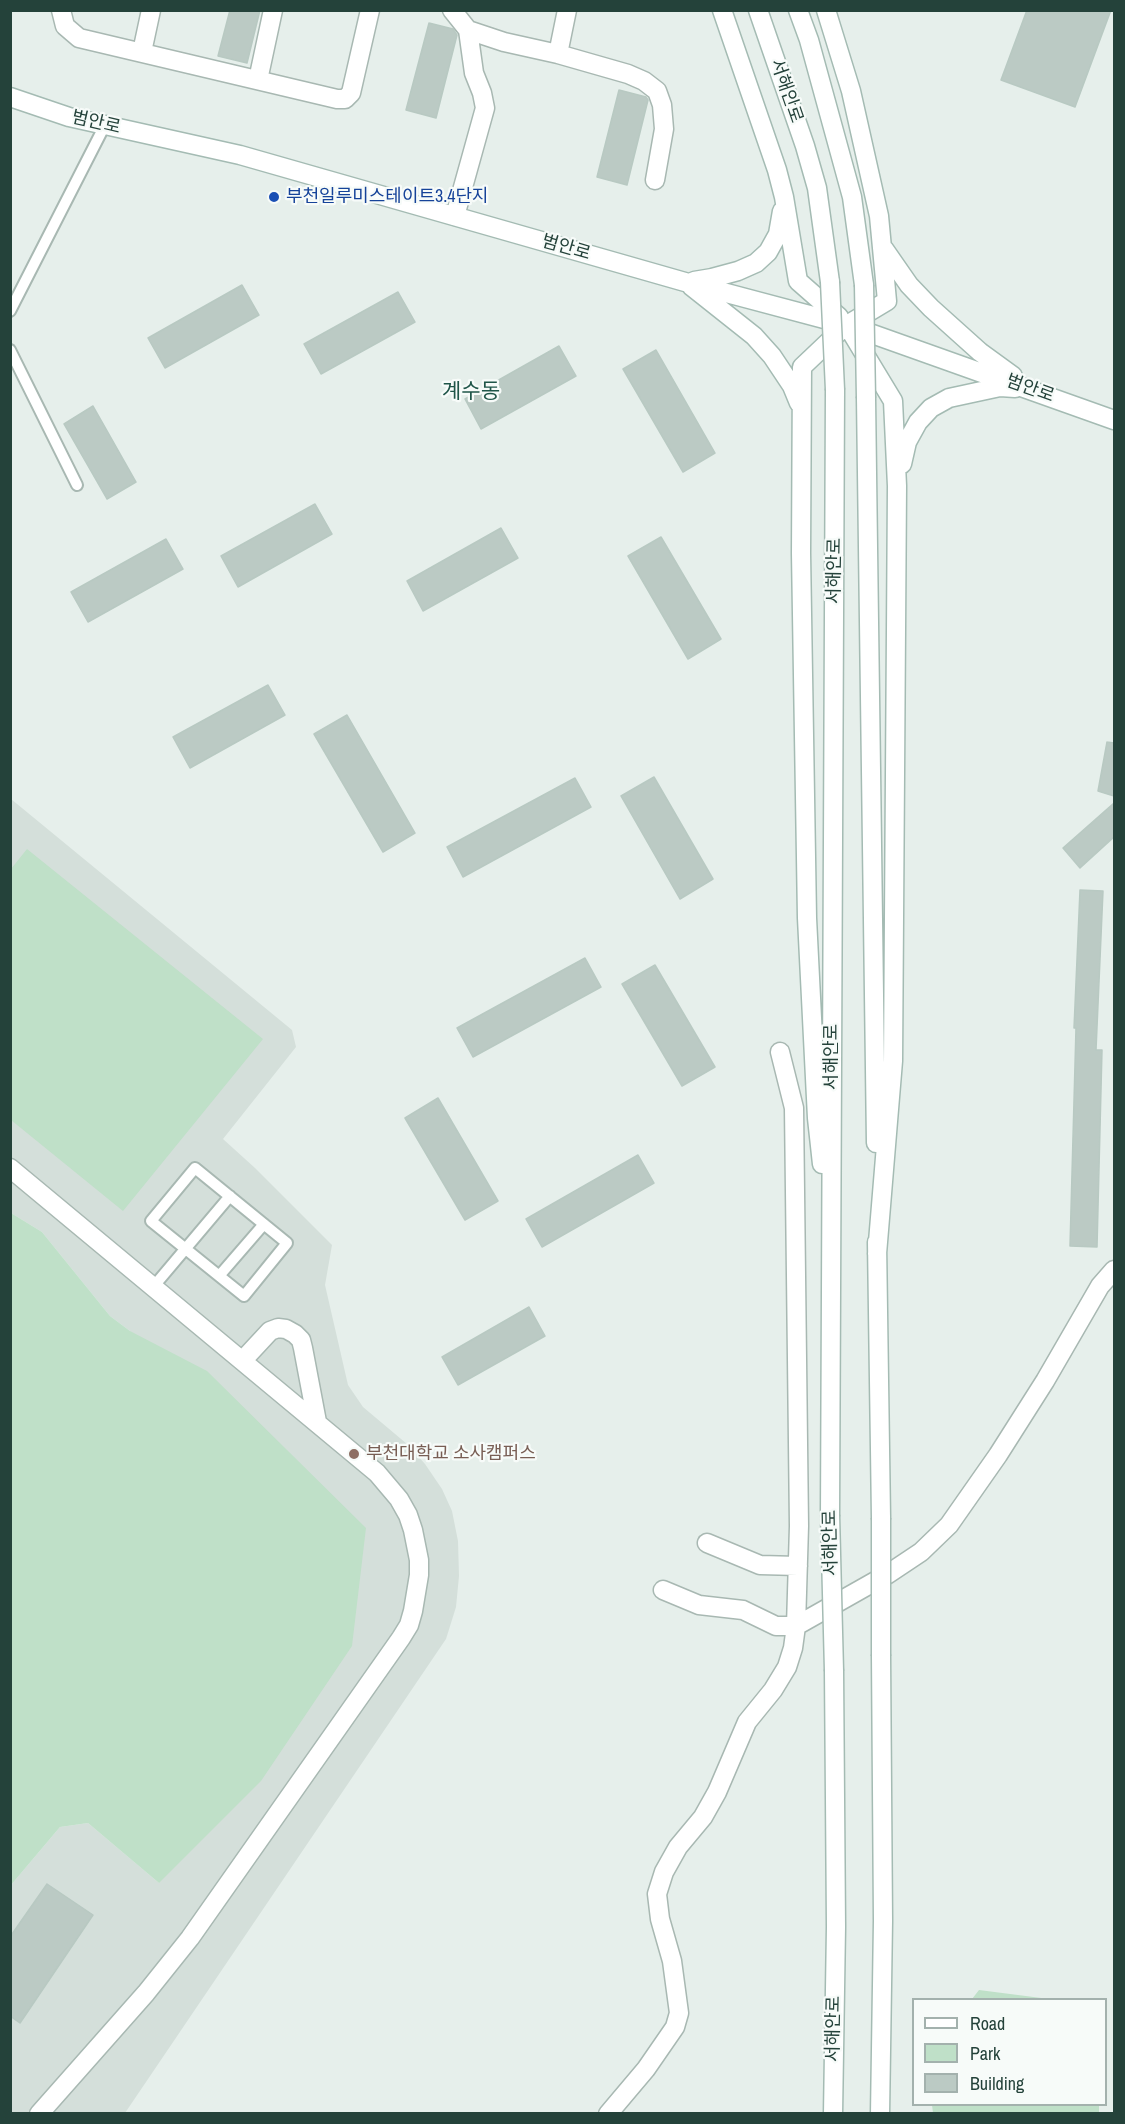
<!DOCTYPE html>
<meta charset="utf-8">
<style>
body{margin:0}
#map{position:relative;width:1125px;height:2124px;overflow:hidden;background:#e6efeb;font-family:"Archivo Narrow",sans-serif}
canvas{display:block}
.frame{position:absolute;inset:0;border:12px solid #24423a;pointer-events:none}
.legend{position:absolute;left:912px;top:1998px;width:195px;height:108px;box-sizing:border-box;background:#f7fbf9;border:2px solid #a3b1ad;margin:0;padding:8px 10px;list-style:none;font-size:18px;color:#24423a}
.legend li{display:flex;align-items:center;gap:12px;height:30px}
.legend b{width:30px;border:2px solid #a3b1ad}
</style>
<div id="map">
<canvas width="1125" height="2124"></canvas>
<div class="frame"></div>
<ul class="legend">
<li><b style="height:8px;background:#fff"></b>Road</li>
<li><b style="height:16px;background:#bfe0c8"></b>Park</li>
<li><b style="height:16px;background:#bbcac4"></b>Building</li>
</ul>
</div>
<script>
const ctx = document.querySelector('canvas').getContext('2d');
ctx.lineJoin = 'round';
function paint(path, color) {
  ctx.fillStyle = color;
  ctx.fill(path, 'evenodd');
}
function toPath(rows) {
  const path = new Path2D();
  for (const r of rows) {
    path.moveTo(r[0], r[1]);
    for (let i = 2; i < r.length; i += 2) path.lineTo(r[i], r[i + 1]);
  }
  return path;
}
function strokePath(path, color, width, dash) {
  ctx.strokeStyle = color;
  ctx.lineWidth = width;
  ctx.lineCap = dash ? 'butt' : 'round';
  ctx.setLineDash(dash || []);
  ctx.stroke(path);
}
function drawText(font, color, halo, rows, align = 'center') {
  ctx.font = font + ' "Archivo Narrow","Noto Sans KR",sans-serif';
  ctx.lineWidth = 4.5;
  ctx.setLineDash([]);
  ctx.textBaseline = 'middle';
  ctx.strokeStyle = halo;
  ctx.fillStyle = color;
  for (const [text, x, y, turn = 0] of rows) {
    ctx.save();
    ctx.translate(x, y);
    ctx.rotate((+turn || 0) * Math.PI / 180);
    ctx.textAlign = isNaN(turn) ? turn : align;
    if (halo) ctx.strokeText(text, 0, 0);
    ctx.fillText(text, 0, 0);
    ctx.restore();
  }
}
const built = toPath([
 [11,799,292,1030,296,1047,223,1139,255,1168,332,1245,325,1285,348,1385,363,1407,407,1444,425,1464,442,1489,452,1511,458,1541,459,1576,456,1607,446,1639,125,2113,11,2113,11,1885,60,1827,88,1823,159,1883,130,1331,110,1316,42,1232,11,1213]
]);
const green = toPath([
 [27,849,263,1039,123,1211,11,1120,11,869],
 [11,1213,42,1232,110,1316,130,1331,207,1371,366,1528,352,1646,261,1781,159,1883,88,1823,60,1827,11,1885],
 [979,1990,1049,1999,972,1999],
 [932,2105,1099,2105,1099,2113,933,2113]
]);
const building = toPath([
 [230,10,260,10,247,63,218,56,230,10],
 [1027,10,1111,10,1075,107,1001,80,1027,10],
 [429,23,453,29,457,35,436,118,406,110,429,23],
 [619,90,646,97,648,100,627,185,597,177,619,90],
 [242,285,259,315,165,368,148,338,242,285],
 [398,292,415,322,321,374,304,344,398,292],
 [559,346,576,376,481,429,465,399,559,346],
 [656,350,715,453,683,472,623,369,656,350],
 [93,406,136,482,107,499,64,424,93,406],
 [315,504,332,534,238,587,221,556,315,504],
 [501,528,518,558,423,611,407,581,501,528],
 [661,537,721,639,688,659,628,556,661,537],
 [166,539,183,569,88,622,71,592,166,539],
 [268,685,285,715,190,768,173,737,268,685],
 [347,715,415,833,383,852,314,734,347,715],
 [1107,742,1114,743,1114,796,1098,791,1107,742],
 [654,777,713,879,680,899,621,796,654,777],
 [575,778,591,807,463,877,447,847,575,778],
 [1114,803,1114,837,1080,868,1063,848,1114,803],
 [1080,890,1103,891,1096,1050,1102,1050,1097,1247,1070,1246,1076,1028,1074,1028,1080,890],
 [585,958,601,987,473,1057,457,1028,585,958],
 [655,965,715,1067,682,1086,622,984,655,965],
 [438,1098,498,1201,465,1220,405,1118,438,1098],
 [638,1155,654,1183,542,1247,526,1219,638,1155],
 [529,1307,545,1336,458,1385,442,1357,529,1307],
 [47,1884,93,1915,20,2023,10,2016,10,1937,47,1884]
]);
const lane = toPath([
 [10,311,105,125],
 [10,350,77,485],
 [195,1168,287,1243,244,1296,151,1221,195,1168],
 [219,1276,264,1224],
 [154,1286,230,1196]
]);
const street = toPath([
 [61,10,65,26,79,38,337,99,345,99,351,93,370,10],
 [452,10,468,30,474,73,482,93,485,108,455,216],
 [567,10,558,54,628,74,644,81,657,91,662,105,664,129,655,180],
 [468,30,504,42,558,54],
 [142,52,151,10],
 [258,80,273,10],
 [10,1168,377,1473,399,1499,408,1515,413,1530,419,1560,419,1575,413,1611,409,1625,401,1638,190,1938,146,1993,39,2114],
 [243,1360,270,1331,278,1328,286,1329,295,1334,301,1340,303,1348,317,1422],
 [707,1543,760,1565,798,1566],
 [663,1590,699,1605,743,1610,776,1626,796,1626,888,1574,921,1552,949,1525,998,1455,1045,1381,1100,1286,1114,1270],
 [608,2114,646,2069,675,2027,679,2013,672,1961,660,1919,657,1894,664,1872,678,1847,703,1817,717,1792,747,1722,773,1690,787,1667,793,1648,796,1626,799,1526,794,1108,780,1052]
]);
const secondary = toPath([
 [722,10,777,170,784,197,798,281,839,317],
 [758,10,805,146,817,188,830,282],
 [798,10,809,40,852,197,864,285],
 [826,10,851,91,879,216,887,301,847,325,893,401,897,486,893,1061,877,1254],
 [10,97,69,117,240,155,685,282,847,325,1114,420],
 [884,249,909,285,931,308,980,352,1013,376],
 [694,281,712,278,738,271,756,263,768,252,778,234,782,211],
 [691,286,754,336,772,356,792,386,799,403],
 [866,398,876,1143],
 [902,464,907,442,918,422,931,408,949,398,1000,387,1015,388],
 [822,1164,817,1118,807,918,801,553,802,367,841,330],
 [877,1242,881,1518],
 [830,1515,835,390],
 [833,2114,836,1927,834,1671],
 [880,2114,883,1921,881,1656]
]);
const secondaryBridge = toPath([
 [830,282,835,390],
 [864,285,866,398],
 [830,1515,834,1671],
 [881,1518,881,1656]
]);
const markers = [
 [274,197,6,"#1a4fb4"],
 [354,1454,6,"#8d6e63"]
];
const streetNames = [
 ["서해안로",786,91,71],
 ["범안로",96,123,13],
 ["범안로",566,248,16],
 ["범안로",1030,389,20],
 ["서해안로",835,571,-89],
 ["서해안로",832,1057,-90],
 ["서해안로",831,1543,-91],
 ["서해안로",834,2029,-89]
];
const transitNames = [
 ["부천일루미스테이트3.4단지",286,197]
];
const educationNames = [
 ["부천대학교 소사캠퍼스",366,1454]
];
const quarterNames = [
 ["계수동",471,392]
];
paint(built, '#d4dfda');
paint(green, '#bfe0c8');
paint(building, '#bbcac4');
strokePath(building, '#b8c9c2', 1.5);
strokePath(lane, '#a8b8b2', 14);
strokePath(street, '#a8b8b2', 21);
strokePath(secondary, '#a4bbb3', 21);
strokePath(lane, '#fff', 10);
strokePath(street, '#fff', 18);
strokePath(secondary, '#fff', 18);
strokePath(secondaryBridge, '#a4bbb3', 21, []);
strokePath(secondaryBridge, '#fff', 18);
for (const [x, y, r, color] of markers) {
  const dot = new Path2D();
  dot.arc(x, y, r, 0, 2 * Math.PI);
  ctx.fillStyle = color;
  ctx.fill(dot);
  strokePath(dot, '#f7fbf9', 2);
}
drawText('18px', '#24423a', '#f7fbf9', streetNames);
drawText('18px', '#164399', '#f7fbf9', transitNames, 'left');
drawText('18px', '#785e54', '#f7fbf9', educationNames, 'left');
drawText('21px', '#1f5548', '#f7fbf9', quarterNames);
</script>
